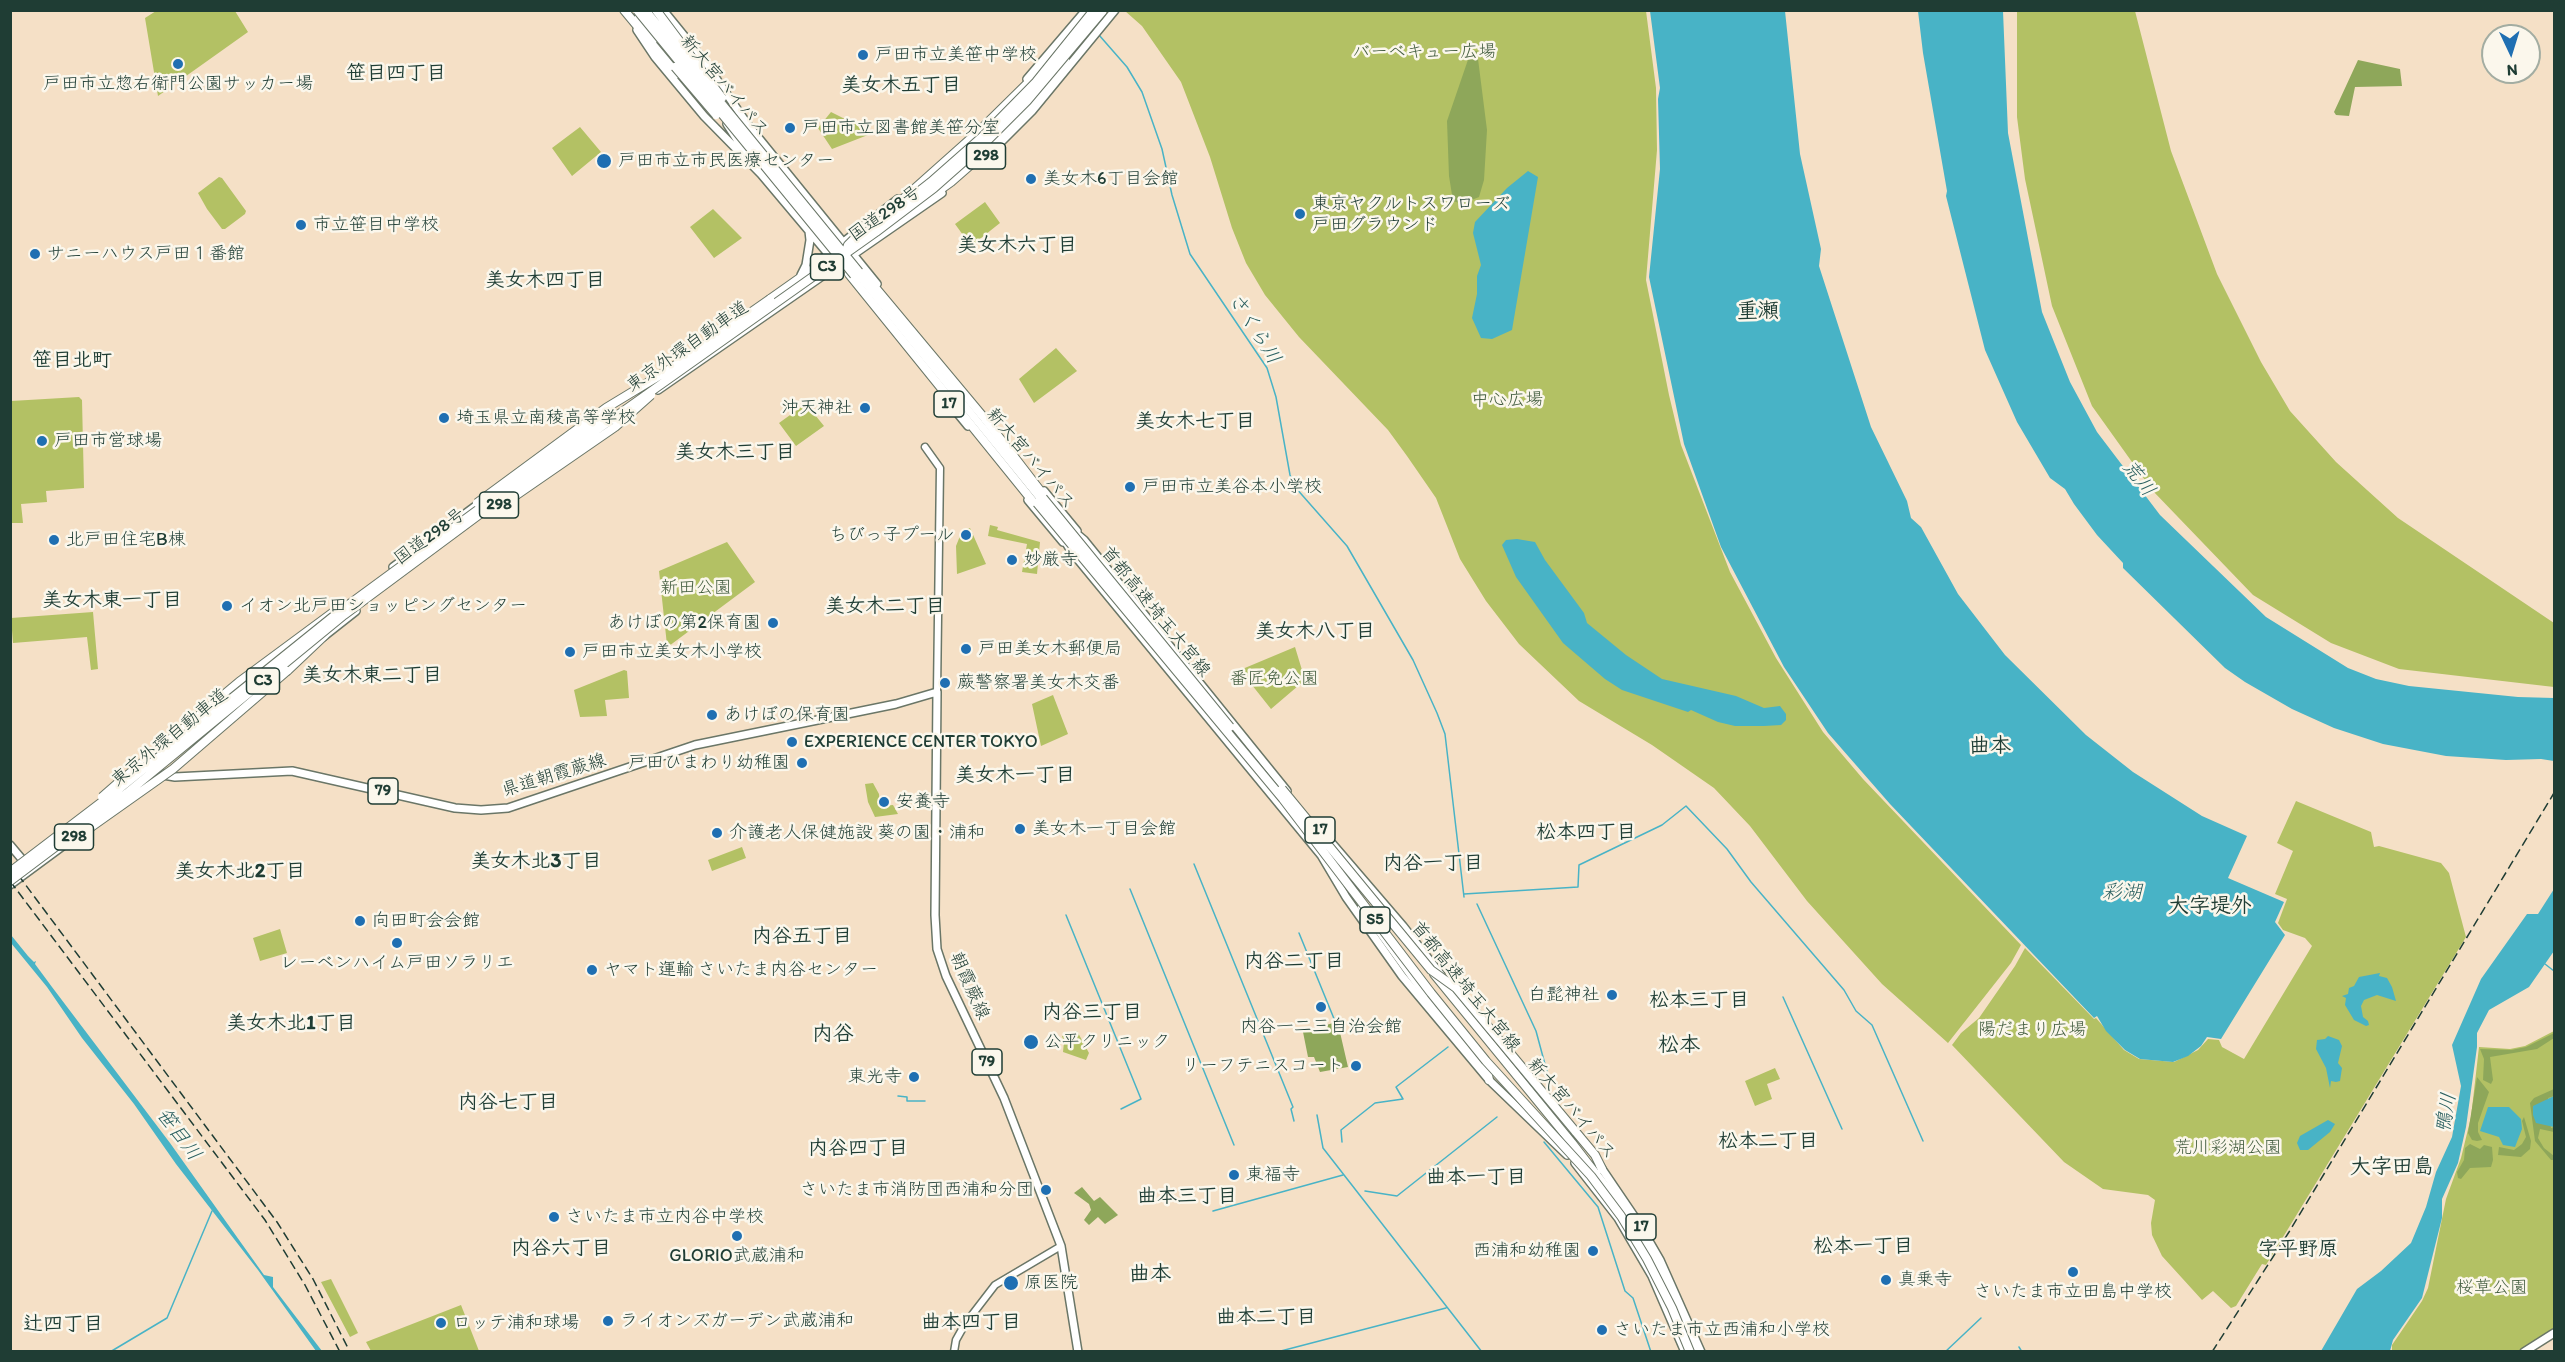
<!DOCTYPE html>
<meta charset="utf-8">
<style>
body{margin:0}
#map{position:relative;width:2565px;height:1362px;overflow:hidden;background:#f5e0c6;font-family:Itim,sans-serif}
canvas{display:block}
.frame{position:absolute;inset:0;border:12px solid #1f3d34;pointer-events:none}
.north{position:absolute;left:2481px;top:24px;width:60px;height:60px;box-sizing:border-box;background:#fbf7ec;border:2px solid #a3ada2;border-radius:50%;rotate:176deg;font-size:16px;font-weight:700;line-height:24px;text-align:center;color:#1f3d34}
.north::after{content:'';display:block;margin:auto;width:21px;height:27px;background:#1f6fb2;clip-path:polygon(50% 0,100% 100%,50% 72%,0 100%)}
</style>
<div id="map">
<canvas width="2565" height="1362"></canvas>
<div class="frame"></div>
<div class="north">N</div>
</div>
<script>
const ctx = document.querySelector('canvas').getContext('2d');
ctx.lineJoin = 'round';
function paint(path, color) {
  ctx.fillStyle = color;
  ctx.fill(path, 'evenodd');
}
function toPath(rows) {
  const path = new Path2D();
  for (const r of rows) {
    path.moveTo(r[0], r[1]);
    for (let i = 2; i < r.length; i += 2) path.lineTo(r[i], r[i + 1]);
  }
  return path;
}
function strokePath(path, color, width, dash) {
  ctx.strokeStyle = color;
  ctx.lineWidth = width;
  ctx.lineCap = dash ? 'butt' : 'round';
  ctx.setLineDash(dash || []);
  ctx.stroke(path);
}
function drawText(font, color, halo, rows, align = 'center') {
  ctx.font = font + ' Itim,"Klee One",sans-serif';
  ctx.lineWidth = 5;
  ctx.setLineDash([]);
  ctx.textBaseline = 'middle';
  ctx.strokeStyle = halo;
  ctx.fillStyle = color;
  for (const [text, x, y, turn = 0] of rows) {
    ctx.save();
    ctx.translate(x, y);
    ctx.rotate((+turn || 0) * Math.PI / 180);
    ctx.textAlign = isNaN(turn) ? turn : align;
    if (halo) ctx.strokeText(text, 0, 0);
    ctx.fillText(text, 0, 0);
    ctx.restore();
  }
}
const green = toPath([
 [156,11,235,11,248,32,158,96,145,18],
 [1125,11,1646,11,1656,88,1657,150,1646,280,1669,395,1681,445,1730,572,1776,658,1823,732,1863,779,2021,945,2011,963,1948,1043,1882,984,1807,901,1750,826,1714,788,1652,745,1579,701,1519,644,1486,601,1460,559,1436,498,1407,456,1388,430,1299,337,1265,295,1246,263,1232,228,1210,157,1181,82,1142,26],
 [2017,11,2135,11,2171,151,2217,274,2261,362,2290,411,2336,462,2398,518,2554,623,2554,687,2399,669,2331,643,2253,595,2152,490,2092,406,2052,306,2025,179,2017,117],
 [831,112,873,133,832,149,818,128],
 [580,127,601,152,572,176,552,148],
 [219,177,222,178,246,211,245,214,225,229,222,229,207,209,198,193],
 [985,202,1000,223,971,246,955,224],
 [713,209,742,238,714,258,690,227],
 [1056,348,1077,371,1034,403,1019,379],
 [79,397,82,400,84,488,46,491,47,502,21,504,23,523,11,523,11,401],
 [804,405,807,405,824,426,796,446,779,423],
 [990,525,998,527,997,530,1040,542,1037,574,1022,572,1027,544,988,536],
 [970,528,986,564,957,574,956,546,962,531],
 [727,542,755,582,669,646,667,645,659,571],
 [93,612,98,669,91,670,87,637,13,643,11,618],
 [1295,647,1305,680,1271,709,1240,670],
 [624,670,627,671,629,698,605,700,607,716,580,717,574,690],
 [1053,695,1068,734,1041,746,1032,704],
 [873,783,879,794,880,806,893,805,898,814,875,817,868,802,865,784],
 [2296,801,2371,832,2374,847,2379,846,2441,863,2449,873,2466,937,2266,1265,2262,1264,2236,1306,2231,1308,2213,1291,2202,1300,2162,1256,2152,1235,2151,1223,2155,1200,2148,1195,2103,1189,2064,1162,1952,1045,1961,1033,1979,1018,2015,966,2025,948,2094,1019,2096,1018,2124,1050,2139,1059,2174,1062,2198,1050,2208,1039,2219,1040,2222,1047,2244,1059,2312,946,2305,938,2283,930,2278,923,2287,899,2275,894,2293,851,2277,843],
 [742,847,746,858,712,871,708,860],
 [280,929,287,953,260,961,253,938],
 [1077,1031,1089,1053,1086,1060,1063,1052,1064,1042,1062,1036],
 [2554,1031,2554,1329,2519,1351,2392,1352,2392,1345,2422,1301,2428,1288,2446,1199,2461,1158,2471,1117,2479,1047,2510,1049,2525,1046],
 [1775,1068,1780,1079,1767,1084,1772,1099,1755,1106,1745,1081],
 [331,1279,358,1333,350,1337,321,1282],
 [461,1305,479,1351,371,1351,366,1342]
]);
const forest = toPath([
 [1471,51,1477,51,1487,130,1484,180,1479,197,1462,204,1453,201,1449,176,1447,121],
 [2358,60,2400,69,2402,86,2355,87,2349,116,2336,115,2334,112],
 [1333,1023,1339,1028,1348,1067,1320,1072,1314,1057,1308,1057,1303,1032],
 [2554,1033,2554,1038,2537,1049,2490,1057,2493,1080,2491,1084,2483,1080,2484,1059,2480,1049,2511,1050,2526,1047],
 [2477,1077,2489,1092,2478,1123,2478,1132,2482,1140,2477,1141,2472,1140,2468,1133],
 [2554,1089,2554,1096,2548,1098,2551,1128,2554,1127,2554,1132,2540,1129,2538,1138,2544,1148,2554,1156,2554,1160,2551,1160,2535,1141,2530,1103,2534,1098],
 [2524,1117,2531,1141,2530,1149,2521,1157,2498,1155,2499,1147,2514,1150,2522,1144,2526,1137,2522,1121],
 [2470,1144,2480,1149,2484,1145,2492,1147,2493,1160,2491,1167,2470,1168,2461,1179,2458,1178,2457,1172,2464,1160,2465,1148],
 [1082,1187,1094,1201,1100,1197,1118,1215,1105,1224,1098,1217,1089,1225,1084,1220,1091,1210,1089,1204,1074,1193]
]);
const water = toPath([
 [1650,11,1785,11,1800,154,1821,249,1819,266,1871,427,1907,501,1911,518,1921,527,1958,594,2005,655,2086,735,2133,772,2202,816,2247,836,2228,878,2284,902,2275,922,2285,935,2221,1039,2207,1037,2201,1046,2188,1056,2173,1062,2140,1059,2125,1050,2106,1031,2097,1016,2094,1018,1890,804,1828,733,1784,667,1721,547,1684,444,1649,277,1660,169,1658,99,1660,88],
 [1918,11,2003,11,2008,133,2042,312,2070,382,2097,432,2160,515,2266,617,2348,668,2376,679,2409,686,2518,697,2554,698,2554,761,2541,759,2506,760,2446,756,2383,744,2334,728,2292,709,2245,682,2225,668,2123,568,2123,563,2097,535,2074,504,2065,489,2050,478,2017,422,1985,350,1946,196,1947,191,1923,53],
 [1528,171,1538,177,1512,330,1492,339,1481,338,1472,318,1477,294,1477,276,1481,265,1473,233,1475,222,1507,188],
 [1517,539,1535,542,1545,560,1584,613,1587,623,1626,655,1662,679,1736,696,1764,708,1780,706,1786,714,1786,720,1781,725,1764,726,1735,726,1718,722,1691,710,1688,712,1622,690,1605,679,1563,643,1516,577,1502,545,1506,540],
 [2554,889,2554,951,2529,987,2489,1010,2477,1033,2477,1047,2466,1127,2458,1163,2442,1199,2442,1218,2422,1298,2393,1340,2390,1351,2321,1351,2357,1289,2381,1271,2411,1243,2426,1207,2436,1172,2452,1137,2461,1086,2452,1045,2481,979,2527,914,2538,914],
 [11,935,28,956,34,962,36,961,35,964,52,987,170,1143,264,1275,273,1277,273,1287,322,1351,316,1351,258,1270,176,1164,134,1104,82,1038,47,987,11,943],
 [2380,973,2379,976,2387,978,2392,987,2396,1001,2377,995,2364,1000,2361,1006,2363,1017,2368,1021,2369,1025,2366,1026,2354,1020,2345,1005,2346,998,2342,996,2348,994,2349,988,2354,986,2359,977],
 [2328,1036,2339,1040,2342,1046,2338,1063,2342,1068,2340,1081,2336,1082,2331,1081,2330,1088,2326,1068,2316,1049,2317,1040,2325,1039],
 [2554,1096,2554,1127,2536,1123,2533,1115,2533,1106],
 [2488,1107,2509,1107,2521,1119,2522,1129,2515,1147,2503,1145,2499,1137,2480,1131],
 [2328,1120,2335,1124,2330,1132,2308,1150,2300,1150,2297,1143,2300,1136]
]);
const stream = toPath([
 [1099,35,1127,67,1142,92,1162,149,1172,195,1190,254,1267,368,1276,397,1290,475,1295,487,1347,546,1413,660,1437,713,1445,734,1464,897],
 [1194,864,1293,1107,1291,1109,1294,1121],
 [1130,889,1234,1145],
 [1464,894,1578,887,1579,865,1662,825,1686,806,1727,849,1751,882,1844,990,1856,1011,1872,1025,1923,1141],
 [1477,904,1536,1031,1550,1083],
 [1066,915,1141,1099,1121,1109],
 [1299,933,1337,1026],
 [2545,964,2554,971],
 [1783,997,1842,1129],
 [898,1096,907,1097,907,1101,925,1101],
 [1317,1115,1323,1148,1482,1352],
 [1342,1142,1341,1130,1375,1103,1403,1099,1396,1087,1448,1047],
 [1544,1142,1598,1207,1625,1291,1633,1298,1651,1352],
 [1365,1191,1397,1196,1497,1117],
 [1213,1211,1343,1175],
 [2019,1347,2022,1352],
 [110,1352,167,1318,212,1211],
 [1277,1352,1446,1308],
 [1945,1352,1981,1318]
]);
const secondary = toPath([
 [925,447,940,468,937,692],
 [954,1352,956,1340,965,1324,995,1285,1061,1246]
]);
const primary = toPath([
 [146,764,163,775,175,777,292,771,455,808,481,810,508,808,695,745,896,704,937,692,935,915,937,949,946,976,1004,1098,1061,1246,1078,1352],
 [10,845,26,864],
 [2524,1352,2554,1333]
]);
const trunk = toPath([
 [663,10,702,58,748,125,877,284],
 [637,30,655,57,704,116,761,174,830,256],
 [1027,79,1086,10],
 [727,124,747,155],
 [992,151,1032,111,1115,10],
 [817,263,898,199],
 [856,272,1044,503],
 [801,275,806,265,810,240,809,231],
 [658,390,942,193],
 [941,393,968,426],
 [1044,491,1077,531],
 [1028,500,1063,542],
 [1071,529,1084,540,1287,791],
 [1063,538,1071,551,1321,855,1346,897,1402,976,1489,1080,1567,1155],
 [393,567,481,502],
 [323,637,356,611],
 [237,689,256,673],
 [1324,834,1403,926,1441,975],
 [10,885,71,840],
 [1575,1163,1618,1218,1652,1276,1685,1352],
 [1600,1166,1638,1222,1660,1260,1701,1352]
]);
const motorway = toPath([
 [624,10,677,74],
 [639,17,653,40],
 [745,148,759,164],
 [894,207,977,133,1045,66],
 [902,217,951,182,991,147,1033,103,1065,60],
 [859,268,985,419,1045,497],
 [849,274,1035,504],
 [770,299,821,263],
 [287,671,325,635],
 [118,783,239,682,339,608],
 [1362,907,1427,997,1487,1070,1489,1080],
 [1434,974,1572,1143,1626,1213,1652,1256,1677,1306,1696,1352],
 [1575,1131,1595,1155,1602,1169]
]);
const rail = toPath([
 [10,864,277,1222,313,1279,350,1352],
 [10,881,265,1220,305,1285,340,1352],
 [2212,1352,2289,1232,2554,793]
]);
const motorwayBridge = toPath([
 [637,10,854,275],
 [645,10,859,272],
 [656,10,722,98],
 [675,67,716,115],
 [857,240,931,182,982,137,1036,82,1094,10],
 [845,255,848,245,855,238],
 [821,263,839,258],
 [1043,498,1230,727],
 [477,503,606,408,667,371,770,299],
 [1037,503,1283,799,1431,993,1486,1061,1591,1176,1621,1216,1647,1259,1672,1308,1690,1352],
 [489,514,615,427,651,395],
 [1282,789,1431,970,1456,988,1575,1131],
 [102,797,118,783],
 [77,837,173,769,287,671],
 [10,872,119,789,340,611,599,421],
 [10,881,127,793,344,615,519,485,876,232,934,188,986,142,1027,101,1102,12]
]);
const markers = [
 [863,55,6,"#1f6fb2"],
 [178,64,6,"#1f6fb2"],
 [790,128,6,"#1f6fb2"],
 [604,161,8,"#1f6fb2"],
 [1031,179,6,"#1f6fb2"],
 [1300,214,6,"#1f6fb2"],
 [301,225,6,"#1f6fb2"],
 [35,254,6,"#1f6fb2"],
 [865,408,6,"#1f6fb2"],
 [444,418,6,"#1f6fb2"],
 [42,441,6,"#1f6fb2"],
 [1130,487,6,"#1f6fb2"],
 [966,535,6,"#1f6fb2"],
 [54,540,6,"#1f6fb2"],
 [1012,560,6,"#1f6fb2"],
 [227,606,6,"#1f6fb2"],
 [773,623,6,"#1f6fb2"],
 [966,649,6,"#1f6fb2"],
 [570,652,6,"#1f6fb2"],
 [945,683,6,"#1f6fb2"],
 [712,715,6,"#1f6fb2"],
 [792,742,6,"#1f6fb2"],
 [802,763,6,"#1f6fb2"],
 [884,802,6,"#1f6fb2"],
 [1020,829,6,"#1f6fb2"],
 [717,833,6,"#1f6fb2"],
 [360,921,6,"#1f6fb2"],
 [397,943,6,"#1f6fb2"],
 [592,970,6,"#1f6fb2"],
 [1612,995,6,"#1f6fb2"],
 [1321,1007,6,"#1f6fb2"],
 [1031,1042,8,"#1f6fb2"],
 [1356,1066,6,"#1f6fb2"],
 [914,1077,6,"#1f6fb2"],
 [1234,1175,6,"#1f6fb2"],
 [1046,1190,6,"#1f6fb2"],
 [554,1217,6,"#1f6fb2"],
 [737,1236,6,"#1f6fb2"],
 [1593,1251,6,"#1f6fb2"],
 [2073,1272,6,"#1f6fb2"],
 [1886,1280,6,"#1f6fb2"],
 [1011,1283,8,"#1f6fb2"],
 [608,1321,6,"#1f6fb2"],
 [441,1323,6,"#1f6fb2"],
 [1602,1330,6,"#1f6fb2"]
];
const shields = [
 [986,156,39],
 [827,267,33],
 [949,404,30],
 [499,505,39],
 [263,681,33],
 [383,791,30],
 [1320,830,30],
 [74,837,39],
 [1375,920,30],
 [987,1062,30],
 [1641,1227,30]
];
const shieldNames = [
 ["298",986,156],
 ["C3",827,267],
 ["17",949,404],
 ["298",499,505],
 ["C3",263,681],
 ["79",383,791],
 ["17",1320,830],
 ["298",74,837],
 ["S5",1375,920],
 ["79",987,1062],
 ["17",1641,1227]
];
const parkNames = [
 ["バーベキュー広場",1424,52],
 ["中心広場",1507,400],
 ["新田公園",696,588],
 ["番匠免公園",1274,679],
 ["陽だまり広場",2032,1030],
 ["荒川彩湖公園",2228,1148],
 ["桜草公園",2492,1288]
];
const poiNames = [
 ["戸田市立美笹中学校",875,55],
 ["戸田市立惣右衛門公園サッカー場",178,84,"center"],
 ["戸田市立図書館美笹分室",802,128],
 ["戸田市立市民医療センター",618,161],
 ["美女木6丁目会館",1043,179],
 ["東京ヤクルトスワローズ",1312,204],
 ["戸田グラウンド",1312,225],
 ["市立笹目中学校",313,225],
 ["サニーハウス戸田１番館",47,254],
 ["沖天神社",853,408,"right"],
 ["埼玉県立南稜高等学校",456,418],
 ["戸田市営球場",54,441],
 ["戸田市立美谷本小学校",1142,487],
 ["ちびっ子プール",954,535,"right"],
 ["北戸田住宅B棟",66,540],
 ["妙厳寺",1024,560],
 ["イオン北戸田ショッピングセンター",239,606],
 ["あけぼの第2保育園",761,623,"right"],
 ["戸田美女木郵便局",978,649],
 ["戸田市立美女木小学校",582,652],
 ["蕨警察署美女木交番",957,683],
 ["あけぼの保育園",724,715],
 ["EXPERIENCE CENTER TOKYO",804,742],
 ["戸田ひまわり幼稚園",790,763,"right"],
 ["安養寺",896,802],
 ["美女木一丁目会館",1032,829],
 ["介護老人保健施設 葵の園・浦和",729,833],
 ["向田町会会館",372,921],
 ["レーベンハイム戸田ソラリエ",397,963,"center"],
 ["ヤマト運輸 さいたま内谷センター",604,970],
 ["白髭神社",1600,995,"right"],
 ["内谷一二三自治会館",1321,1027,"center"],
 ["公平クリニック",1044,1042],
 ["リーフテニスコート",1344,1066,"right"],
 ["東光寺",902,1077,"right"],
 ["東福寺",1246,1175],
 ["さいたま市消防団西浦和分団",1034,1190,"right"],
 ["さいたま市立内谷中学校",566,1217],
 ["西浦和幼稚園",1581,1251,"right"],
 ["GLORIO武蔵浦和",737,1256,"center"],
 ["真乗寺",1898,1280],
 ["原医院",1024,1283],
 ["さいたま市立田島中学校",2073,1292,"center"],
 ["ライオンズガーデン武蔵浦和",620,1321],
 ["ロッテ浦和球場",453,1323],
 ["さいたま市立西浦和小学校",1614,1330]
];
const streetNames = [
 ["新大宮バイパス",724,86,50],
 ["国道298号",885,214,-35],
 ["東京外環自動車道",688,347,-35],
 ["新大宮バイパス",1030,459,50],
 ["国道298号",430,537,-36],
 ["首都高速埼玉大宮線",1155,612,51],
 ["東京外環自動車道",170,738,-39],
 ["県道朝霞蕨線",554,776,-17],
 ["朝霞蕨線",969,986,66],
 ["首都高速埼玉大宮線",1465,987,51],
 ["新大宮バイパス",1571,1109,50]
];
const neighbourhoodNames = [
 ["笹目四丁目",396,74],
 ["美女木五丁目",901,86],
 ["美女木六丁目",1017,246],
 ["美女木四丁目",545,281],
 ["笹目北町",72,361],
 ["美女木七丁目",1195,422],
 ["美女木三丁目",735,453],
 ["美女木東一丁目",112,601],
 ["美女木二丁目",885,607],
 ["美女木八丁目",1315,632],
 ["美女木東二丁目",372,676],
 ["美女木一丁目",1015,776],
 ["松本四丁目",1586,833],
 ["美女木北3丁目",536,862],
 ["内谷一丁目",1433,864],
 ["美女木北2丁目",240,872],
 ["内谷五丁目",802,937],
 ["内谷二丁目",1294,962],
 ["松本三丁目",1699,1001],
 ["内谷三丁目",1092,1013],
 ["美女木北1丁目",291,1024],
 ["内谷七丁目",508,1103],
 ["松本二丁目",1768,1142],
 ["内谷四丁目",858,1149],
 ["曲本一丁目",1476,1178],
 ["曲本三丁目",1187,1197],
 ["松本一丁目",1863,1247],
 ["内谷六丁目",561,1249],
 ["字平野原",2298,1250],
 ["曲本二丁目",1266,1318],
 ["曲本四丁目",971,1323],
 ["辻四丁目",63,1325]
];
const waterNames = [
 ["さくら川",1254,329,58],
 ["荒川",2138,479,52],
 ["彩湖",2122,893],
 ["鴨川",2447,1113,-81],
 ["笹目川",178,1135,53]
];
const quarterNames = [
 ["重瀬",1758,312],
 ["曲本",1990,747],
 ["大字堤外",2210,907],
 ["内谷",833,1035],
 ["松本",1679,1046],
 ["大字田島",2392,1168],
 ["曲本",1150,1275]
];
paint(green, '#b3c164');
paint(forest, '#8ea75a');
paint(water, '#48b3c6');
strokePath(stream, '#48b3c6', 1.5);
strokePath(secondary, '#6a7667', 9);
strokePath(primary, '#6a7667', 10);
strokePath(trunk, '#6a7667', 10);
strokePath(motorway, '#6a7667', 10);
strokePath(secondary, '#fff', 6);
strokePath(primary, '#fff', 7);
strokePath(trunk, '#fff', 7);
strokePath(motorway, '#fff', 8);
strokePath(rail, '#1f3d34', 1.5, [9, 4.5]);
strokePath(motorwayBridge, '#6a7667', 10, []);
strokePath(motorwayBridge, '#fff', 8);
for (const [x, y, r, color] of markers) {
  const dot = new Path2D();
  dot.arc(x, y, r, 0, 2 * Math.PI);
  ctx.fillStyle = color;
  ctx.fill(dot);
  strokePath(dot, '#fbf7ec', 2);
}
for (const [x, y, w] of shields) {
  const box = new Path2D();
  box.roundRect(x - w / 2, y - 13, w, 26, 4.5);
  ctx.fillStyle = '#fbf7ec';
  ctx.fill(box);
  strokePath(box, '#1f3d34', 1.5);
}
drawText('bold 16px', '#1f3d34', null, shieldNames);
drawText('18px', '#445e40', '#fbf7ec', parkNames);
drawText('18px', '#1f3d34', '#fbf7ec', poiNames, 'left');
drawText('18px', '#1f3d34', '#fbf7ec', streetNames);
drawText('bold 20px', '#1f3d34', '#fbf7ec', neighbourhoodNames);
drawText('italic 20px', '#2b6060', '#fbf7ec', waterNames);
drawText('bold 21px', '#1f3d34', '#fbf7ec', quarterNames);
</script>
